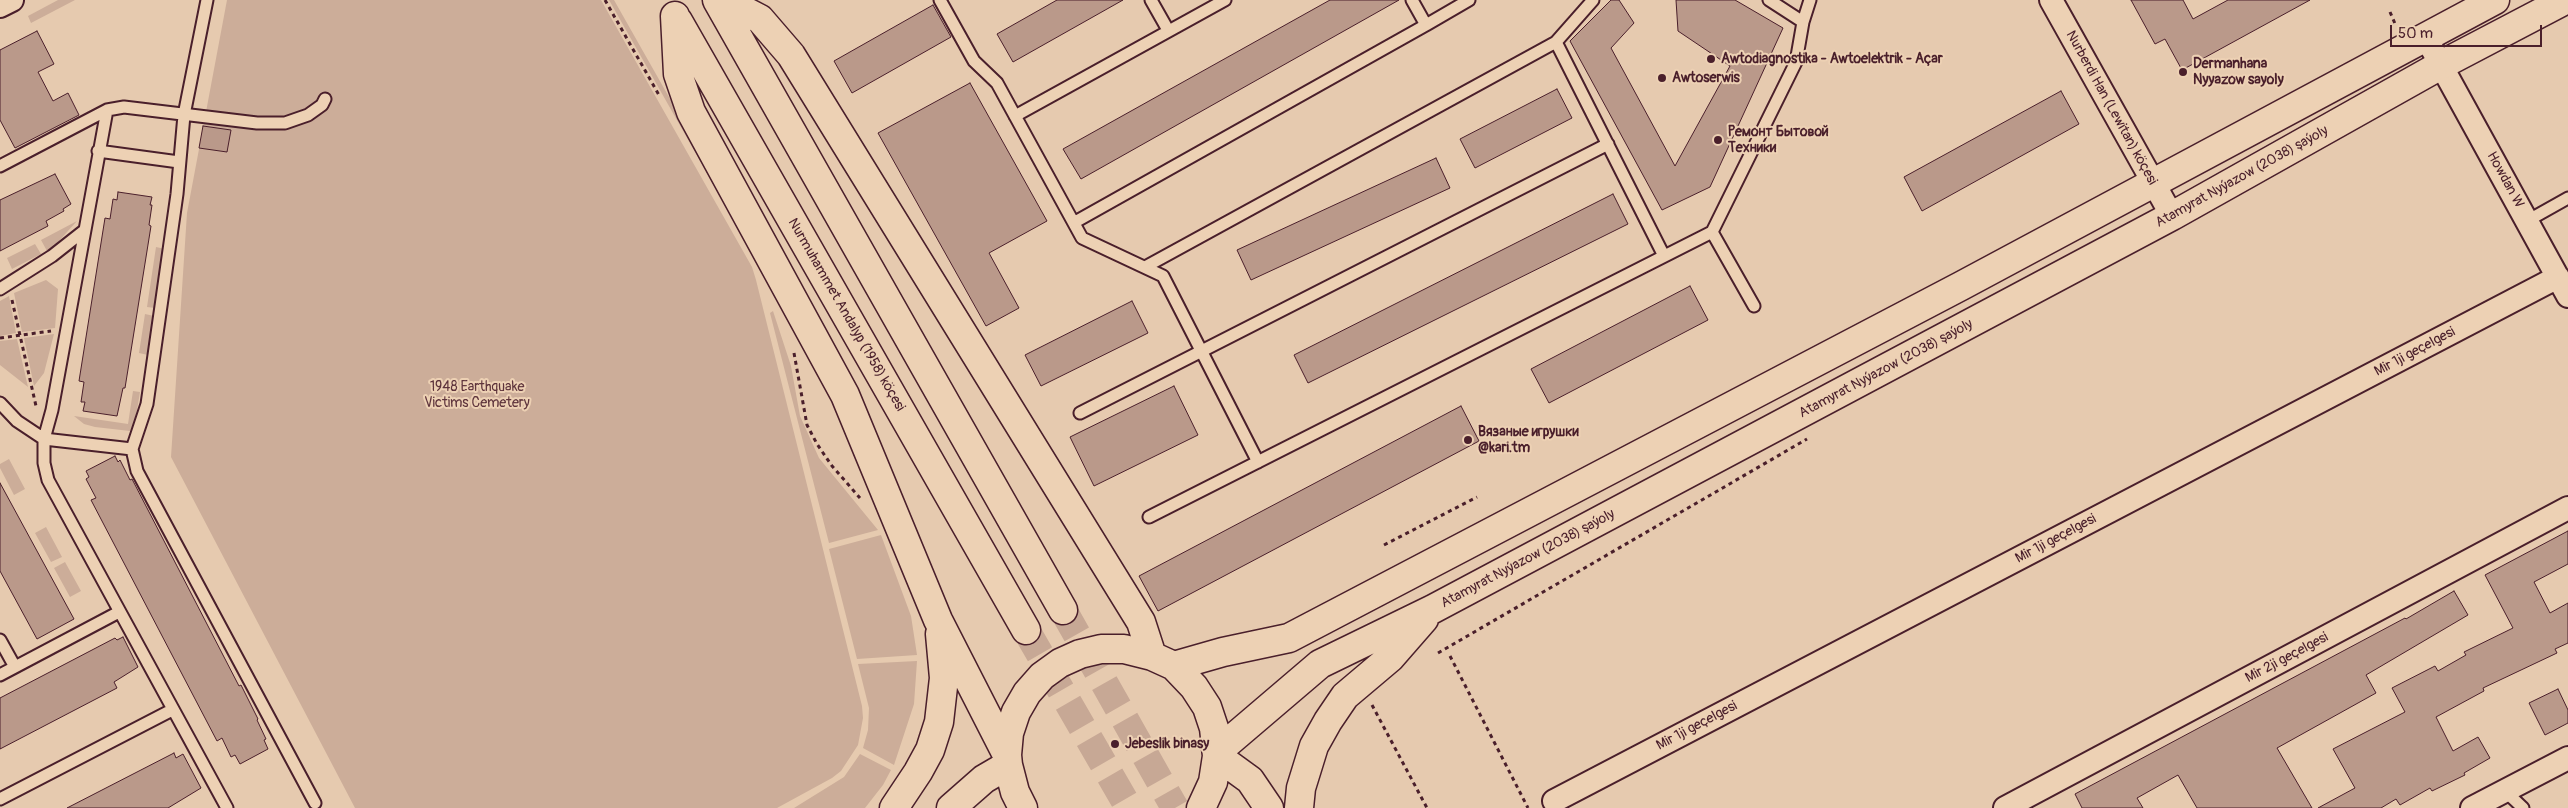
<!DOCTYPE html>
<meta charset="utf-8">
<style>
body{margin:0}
#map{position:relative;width:2568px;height:808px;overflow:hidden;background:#e6caaf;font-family:Pangolin,sans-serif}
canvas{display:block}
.scale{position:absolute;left:2390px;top:25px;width:152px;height:22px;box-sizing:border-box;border:2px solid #4a1f2b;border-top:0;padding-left:6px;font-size:15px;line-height:18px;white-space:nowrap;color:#4a1f2b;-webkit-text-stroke:4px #edd1b4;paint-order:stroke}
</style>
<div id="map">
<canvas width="2568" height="808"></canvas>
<div class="scale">50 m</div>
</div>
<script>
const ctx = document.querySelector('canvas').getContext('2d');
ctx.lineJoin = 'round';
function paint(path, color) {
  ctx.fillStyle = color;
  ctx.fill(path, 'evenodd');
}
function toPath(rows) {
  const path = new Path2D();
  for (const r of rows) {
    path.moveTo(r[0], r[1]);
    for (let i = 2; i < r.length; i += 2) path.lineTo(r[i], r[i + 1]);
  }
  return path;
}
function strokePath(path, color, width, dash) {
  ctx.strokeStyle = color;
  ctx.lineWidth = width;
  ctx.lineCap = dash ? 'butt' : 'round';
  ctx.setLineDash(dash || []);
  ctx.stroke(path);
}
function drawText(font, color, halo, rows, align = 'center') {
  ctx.font = font + ' Pangolin,sans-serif';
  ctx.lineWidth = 4;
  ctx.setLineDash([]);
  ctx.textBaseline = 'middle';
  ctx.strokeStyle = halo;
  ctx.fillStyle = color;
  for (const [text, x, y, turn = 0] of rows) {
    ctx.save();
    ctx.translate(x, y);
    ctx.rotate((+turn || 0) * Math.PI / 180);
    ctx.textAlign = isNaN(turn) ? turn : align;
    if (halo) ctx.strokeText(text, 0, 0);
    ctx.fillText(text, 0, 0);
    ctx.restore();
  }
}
const green = toPath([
 [58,0,75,0,31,23,28,16],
 [227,0,601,0,752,267,756,280,862,706,863,718,858,745,841,771,832,778,777,808,355,808,171,457,187,213],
 [609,0,614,0,742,226,738,228],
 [77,221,57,243,47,251,41,240],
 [35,244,41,254,12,269,7,258],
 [156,247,165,249,155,308,147,307],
 [46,280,58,289,55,328,22,332,14,293],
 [9,296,16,333,0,336,0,301],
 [773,311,791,366,800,416,819,458,878,530,829,543,770,313],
 [145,314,154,316,148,355,139,353],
 [54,334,44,373,34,386,24,338],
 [17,339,28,387,0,365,0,341],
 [133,391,140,392,135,422,130,431,95,427,84,424,74,416,128,424],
 [9,459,25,489,14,495,0,468,0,464],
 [46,527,62,557,51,562,35,533],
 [881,535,911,616,917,655,857,659,829,549],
 [65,562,81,591,70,597,54,568],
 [917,661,914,704,894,765,863,748,868,730,869,708,858,664],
 [860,754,891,770,883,785,865,808,794,808,844,777]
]);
const building = toPath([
 [1057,0,1123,0,1013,62,997,34,1057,0],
 [1330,0,1399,0,1081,179,1063,149,1330,0],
 [1611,0,1619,0,1634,23,1611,48,1675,166,1730,66,1678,31,1676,0,1735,0,1783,28,1710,187,1662,210,1570,41,1611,0],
 [2131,0,2183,0,2193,19,2228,0,2310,0,2182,70,2165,39,2155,44,2131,0],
 [933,5,951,37,852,93,834,61,933,5],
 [37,31,54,64,38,72,53,101,68,93,79,115,15,148,0,120,0,50,37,31],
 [970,83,1047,221,989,253,1019,308,986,326,878,133,970,83],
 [1557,89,1572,118,1475,168,1460,139,1557,89],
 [2061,91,2079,124,1922,211,1904,177,2061,91],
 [203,126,231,130,227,152,199,148,203,126],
 [1436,158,1450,188,1251,280,1237,250,1436,158],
 [55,174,71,204,63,209,64,211,46,221,48,226,0,251,0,200,55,174],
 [118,192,152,197,150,205,152,205,149,225,151,226,125,388,123,388,117,416,83,411,85,402,81,402,84,382,79,381,105,218,110,219,113,199,117,200,118,192],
 [1613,194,1628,224,1308,383,1294,355,1613,194],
 [1690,286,1708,320,1549,403,1531,369,1690,286],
 [1132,301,1148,333,1041,386,1025,355,1132,301],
 [1174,386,1198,435,1094,486,1070,437,1174,386],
 [1461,406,1479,441,1158,611,1139,576,1461,406],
 [115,456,118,462,120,460,130,480,132,479,239,686,241,685,258,719,257,720,266,739,264,740,268,749,240,764,235,755,231,757,222,738,217,741,91,500,96,498,86,479,89,477,86,471,115,456],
 [0,483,74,619,37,639,0,571,0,483],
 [2568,531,2568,564,2534,582,2550,613,2568,603,2568,643,2555,649,2557,653,2483,688,2484,691,2436,717,2453,751,2478,737,2490,758,2464,773,2465,775,2432,791,2430,788,2400,805,2396,799,2381,808,2318,808,2355,788,2333,749,2405,712,2392,688,2435,666,2438,671,2466,655,2464,652,2513,628,2485,575,2568,531],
 [2454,591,2468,615,2366,675,2376,693,2277,748,2312,808,2197,808,2178,775,2137,798,2143,808,2082,808,2075,794,2405,618,2406,619,2454,591],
 [123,637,138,667,114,682,117,688,0,749,0,698,115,638,117,640,123,637],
 [2558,689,2568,710,2568,723,2545,735,2529,703,2558,689],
 [174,753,176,758,183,754,201,788,168,808,67,808,174,753]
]);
const primaryTunnel = toPath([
 [1063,610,1175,808],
 [1026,630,1129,808]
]);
const path = toPath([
 [605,0,659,95],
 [2390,12,2396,26],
 [12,300,36,406],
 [0,338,51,331],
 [794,353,807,425,817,444,832,466,860,498],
 [1384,545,1477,497],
 [1438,653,1807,439],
 [1450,656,1528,808],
 [1372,705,1427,808]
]);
const service = toPath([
 [207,0,184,115,177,194,147,404,132,449,137,471,315,803],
 [940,0,974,61,997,83,1082,238,1163,276,1258,462],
 [1151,0,1168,30],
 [1412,0,1426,25,1469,0],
 [1593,0,1556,42,1664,256],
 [1769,0,1803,22],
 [107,110,52,410,44,439,44,463,48,480,227,808],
 [1015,116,1225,0],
 [98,151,179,162],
 [0,166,107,110,124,107,257,123,285,123,308,115,322,105,325,99],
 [2527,221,2568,198],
 [1075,222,1426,25],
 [1145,267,1556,42],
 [0,289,52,256,85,230],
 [1754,306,1712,232,1796,62,1803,22,1810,0],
 [0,403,17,421,44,439,132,449],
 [1080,413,1608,144],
 [1149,517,1712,232],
 [0,640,15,667],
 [0,675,119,612],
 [2505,791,2523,808],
 [0,799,172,710]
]);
const minor = toPath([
 [2051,0,2172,216],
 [0,6,12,0],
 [2425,36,2568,296],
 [1554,801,2558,277],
 [2005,808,2568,508],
 [2472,808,2568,758]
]);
const primary = toPath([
 [717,0,1063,610],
 [724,0,760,19,791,55,1141,622,1152,656],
 [675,16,678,74,691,112,845,395,938,620,1007,755],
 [678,21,1026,630],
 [1174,666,1223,652,1289,638,1961,286,2495,0],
 [1218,751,1320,664,1433,609,2172,216,2441,65,2565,0],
 [1217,756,1250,780,1269,808],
 [894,808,918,772,930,750,939,722,944,678,940,634],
 [951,808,984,779,1008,765],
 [1023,808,1015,792,1008,765,1007,755,1009,733,1016,712,1027,693,1042,676,1060,663,1080,654,1101,649,1124,649,1152,656,1174,666,1194,687,1207,707,1214,728,1217,756,1213,782,1201,808],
 [1299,808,1301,788,1314,746,1328,721,1345,696,1390,658,1424,619]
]);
const markers = [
 [1711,59,5,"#4a1f2b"],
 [2183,72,5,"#4a1f2b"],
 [1662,78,5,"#4a1f2b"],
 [1718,140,5,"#4a1f2b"],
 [1468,440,5,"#4a1f2b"],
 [1115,744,5,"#4a1f2b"]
];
const poiNames = [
 ["Awtodiagnostika - Awtoelektrik - Açar",1721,59],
 ["Dermanhana",2193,64],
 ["Nyyazow sayoly",2193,80],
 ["Awtoserwis",1672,78],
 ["Ремонт Бытовой",1728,132],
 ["Техники",1728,148],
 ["Вязаные игрушки",1478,432],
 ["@kari.tm",1478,448],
 ["Jebeslik binasy",1125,744]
];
const streetNames = [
 ["Nurberdi Han (Lewitan) köçesi",2111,108,61],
 ["Atamyrat Nyýazow (2038) şaýoly",2242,177,-29],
 ["Howdan W",2505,180,61],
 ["Nurmuhammet Andalyp (1958) köçesi",846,315,60],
 ["Mir 1ji geçelgesi",2415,352,-28],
 ["Atamyrat Nyýazow (2038) şaýoly",1886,369,-28],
 ["Mir 1ji geçelgesi",2056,539,-28],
 ["Atamyrat Nyýazow (2038) şaýoly",1528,559,-28],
 ["Mir 2ji geçelgesi",2287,658,-28],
 ["Mir 1ji geçelgesi",1697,726,-28]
];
const parkNames = [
 ["1948 Earthquake",477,387],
 ["Victims Cemetery",477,403]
];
paint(green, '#ccad99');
paint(building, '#ba998a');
strokePath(building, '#4a1f2b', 1);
strokePath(primaryTunnel, '#c7a895', 28, [28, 14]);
strokePath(service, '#4a1f2b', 15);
strokePath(minor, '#4a1f2b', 26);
strokePath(primary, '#4a1f2b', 31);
strokePath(path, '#4a1f2b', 3, [4, 4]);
strokePath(service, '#edd1b4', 11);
strokePath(minor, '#edd1b4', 22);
strokePath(primary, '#edd1b4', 28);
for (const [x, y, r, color] of markers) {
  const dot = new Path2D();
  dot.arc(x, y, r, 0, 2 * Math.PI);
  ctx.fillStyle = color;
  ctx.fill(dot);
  strokePath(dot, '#edd1b4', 2);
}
drawText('bold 14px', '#4a1f2b', '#edd1b4', poiNames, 'left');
drawText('14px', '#4a1f2b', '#edd1b4', streetNames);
drawText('14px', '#5e343c', '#edd1b4', parkNames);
</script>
